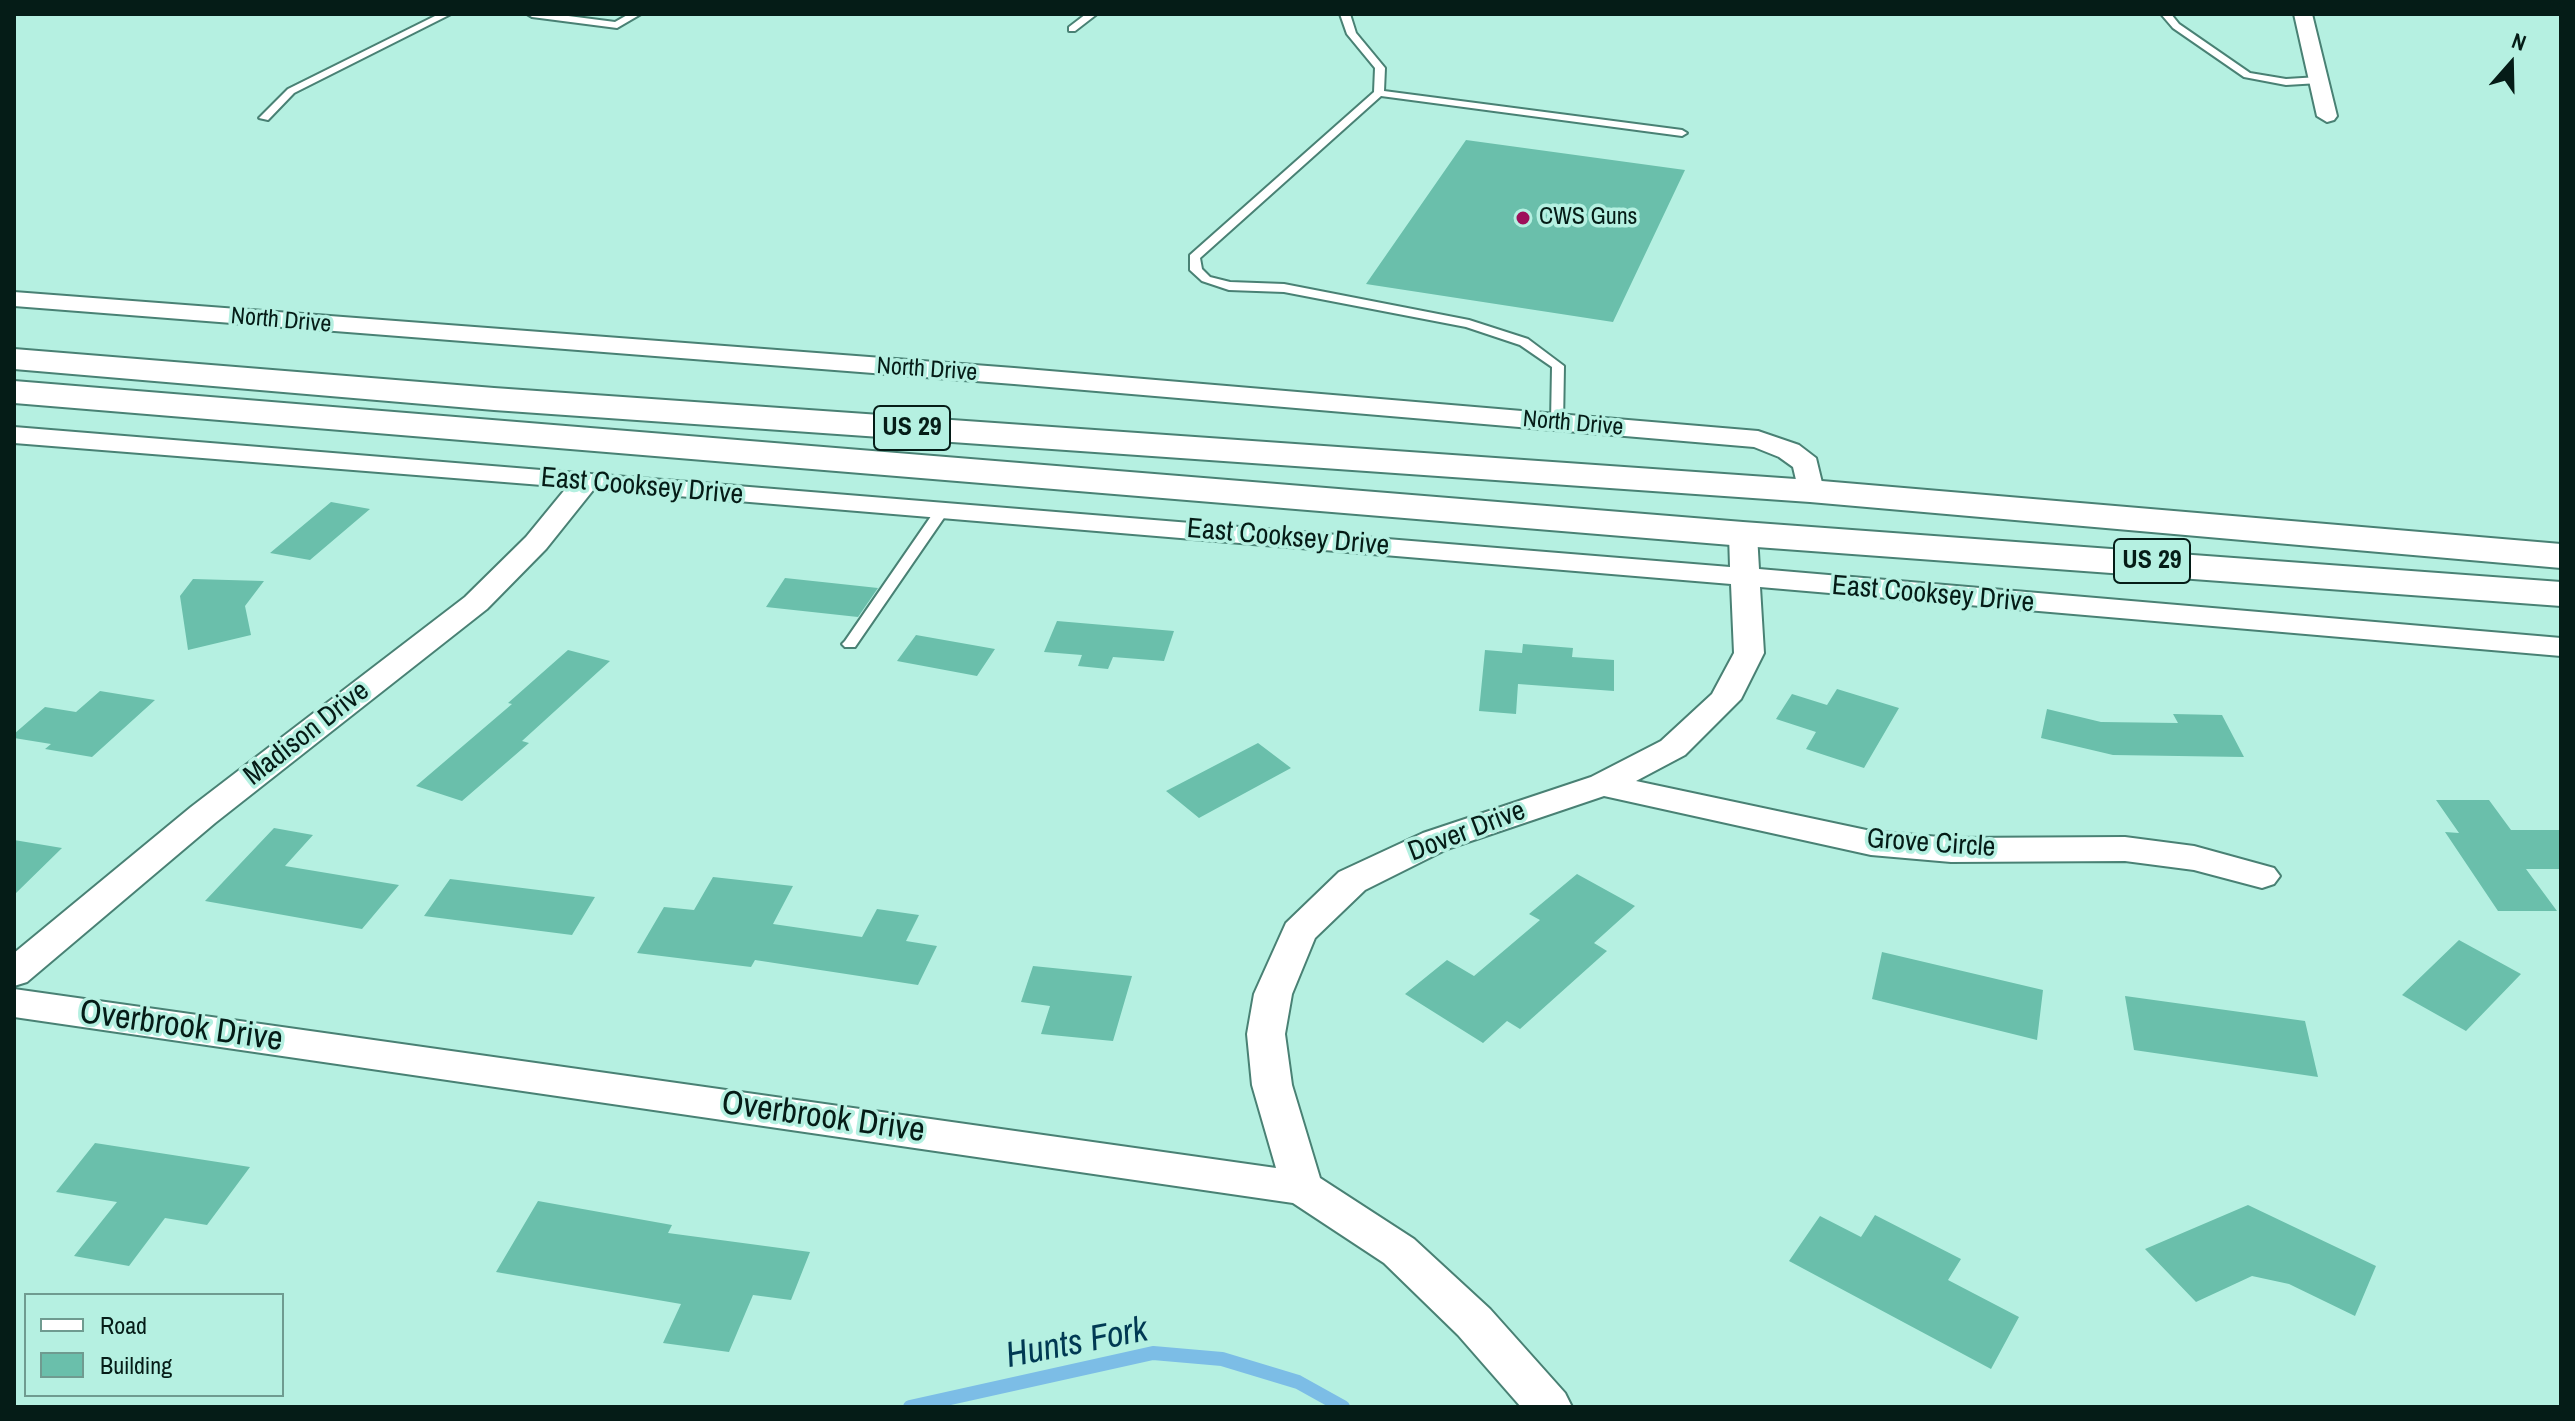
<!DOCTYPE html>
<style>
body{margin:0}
#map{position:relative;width:2575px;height:1421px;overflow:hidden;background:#b5f0e1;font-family:"Archivo Narrow",sans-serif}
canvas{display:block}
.frame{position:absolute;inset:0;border:16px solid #051c17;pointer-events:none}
.legend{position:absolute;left:24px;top:1293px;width:260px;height:104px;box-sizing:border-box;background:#b5f0e1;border:2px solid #6f9b90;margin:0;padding:10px 14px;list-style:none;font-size:24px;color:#051c17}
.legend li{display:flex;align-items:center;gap:16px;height:40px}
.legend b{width:40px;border:2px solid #6f9b90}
.north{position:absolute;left:2471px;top:24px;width:80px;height:80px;-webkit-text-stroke:6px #b5f0e1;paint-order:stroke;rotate:20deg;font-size:22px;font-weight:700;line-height:32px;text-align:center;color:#051c17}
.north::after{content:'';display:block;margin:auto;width:28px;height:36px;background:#051c17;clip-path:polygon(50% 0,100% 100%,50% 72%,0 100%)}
</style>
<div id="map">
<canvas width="2575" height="1421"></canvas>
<div class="frame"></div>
<ul class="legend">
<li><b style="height:10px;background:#fff"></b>Road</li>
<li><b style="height:22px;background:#6abfab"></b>Building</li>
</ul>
<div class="north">N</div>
</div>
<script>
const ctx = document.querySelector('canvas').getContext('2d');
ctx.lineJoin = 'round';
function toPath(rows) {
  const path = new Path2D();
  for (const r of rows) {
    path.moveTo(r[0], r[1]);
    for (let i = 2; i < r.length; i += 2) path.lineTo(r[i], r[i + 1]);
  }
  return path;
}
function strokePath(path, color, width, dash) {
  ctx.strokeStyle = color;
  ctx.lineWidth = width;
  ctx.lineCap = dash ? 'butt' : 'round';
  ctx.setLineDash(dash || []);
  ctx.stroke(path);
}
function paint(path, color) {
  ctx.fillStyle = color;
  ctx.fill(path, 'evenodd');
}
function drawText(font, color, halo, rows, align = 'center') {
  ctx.font = font + ' "Archivo Narrow",sans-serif';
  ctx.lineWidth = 7;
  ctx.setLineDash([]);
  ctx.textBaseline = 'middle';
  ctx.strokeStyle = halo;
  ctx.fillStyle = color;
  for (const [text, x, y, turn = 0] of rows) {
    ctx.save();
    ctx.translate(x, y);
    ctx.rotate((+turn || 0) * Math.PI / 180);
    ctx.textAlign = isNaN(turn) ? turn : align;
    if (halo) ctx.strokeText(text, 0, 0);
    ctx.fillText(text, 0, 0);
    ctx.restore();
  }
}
const stream = toPath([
 [910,1407,1153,1353,1222,1359,1298,1382,1343,1407]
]);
const building = toPath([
 [1466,140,1685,170,1613,322,1366,284],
 [331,502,370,509,310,560,270,553],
 [785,578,878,588,858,617,766,607],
 [193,579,264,581,245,606,251,635,188,650,180,596],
 [1057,621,1174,631,1164,661,1113,657,1108,669,1078,666,1082,655,1044,652],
 [916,635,995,649,977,676,897,661],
 [1523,644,1573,648,1572,657,1614,660,1614,691,1518,684,1516,714,1479,711,1485,650,1522,653],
 [568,650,610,661,522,741,529,743,462,801,416,786,512,704,508,703],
 [1837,689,1899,708,1864,768,1806,749,1816,732,1776,719,1792,694,1827,705],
 [100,691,155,700,92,757,45,749,51,744,14,738,14,734,45,707,76,712],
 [2047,709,2101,722,2178,723,2173,714,2222,715,2244,757,2113,755,2041,738],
 [1258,743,1291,768,1199,818,1166,791],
 [2436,800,2489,800,2511,830,2561,830,2561,869,2526,869,2557,911,2498,911,2445,832,2459,833],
 [274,828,313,835,285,866,399,885,362,929,205,901],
 [14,840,62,848,14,895],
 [1577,874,1635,906,1594,943,1607,951,1520,1029,1507,1021,1483,1043,1405,994,1447,960,1474,976,1540,920,1529,914],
 [713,877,793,886,773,924,862,937,877,909,919,915,906,941,937,946,918,985,755,960,751,967,637,953,664,907,694,910],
 [450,879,595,897,572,935,424,916],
 [2459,940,2521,974,2466,1031,2402,995],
 [1882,952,2043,990,2037,1040,1872,999],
 [1033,966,1132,976,1113,1041,1041,1034,1050,1006,1021,1002],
 [2125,996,2305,1021,2318,1077,2134,1050],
 [95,1143,250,1167,207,1225,165,1218,129,1266,74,1256,117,1202,56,1192],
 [538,1201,672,1225,668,1233,810,1252,791,1300,753,1295,729,1352,663,1343,681,1304,496,1272],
 [2248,1205,2376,1266,2355,1316,2289,1284,2252,1276,2196,1302,2145,1249],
 [1875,1215,1961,1259,1948,1280,2019,1317,1991,1369,1789,1261,1820,1216,1861,1237]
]);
const service = toPath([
 [439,14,451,14,294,93,268,120,259,118,288,89,439,14],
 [527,14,553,14,615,22,629,14,641,14,617,28,532,17,527,14],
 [1086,14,1097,14,1075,31,1069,31,1069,27,1086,14],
 [1340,14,1350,14,1356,33,1385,68,1384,91,1682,130,1687,133,1682,136,1381,96,1200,258,1202,269,1210,277,1230,282,1284,284,1469,320,1528,339,1564,366,1563,425,1553,425,1551,422,1552,367,1520,345,1466,327,1284,292,1229,290,1202,281,1190,270,1190,255,1374,92,1375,68,1347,34,1340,14],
 [2161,14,2171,14,2179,24,2250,73,2286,79,2319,77,2324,80,2319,83,2286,85,2244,77,2173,28,2161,14],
 [941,508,948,512,855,647,845,647,842,644,845,641,936,509,941,508]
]);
const minor = toPath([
 [2294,14,2312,14,2337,116,2334,120,2327,122,2317,116,2294,14],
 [14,292,1014,368,1758,431,1799,445,1816,458,1824,491,1820,497,1800,497,1793,467,1779,457,1754,447,1014,384,14,306,14,292],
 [14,427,1730,567,1729,534,1733,528,1743,525,1753,528,1757,534,1759,569,2561,638,2561,656,1760,587,1764,653,1741,699,1685,755,1636,781,1871,831,1951,838,2125,837,2194,846,2274,868,2280,876,2274,884,2262,888,2194,870,2125,861,1951,862,1871,855,1604,796,1447,849,1365,890,1315,938,1292,994,1285,1034,1292,1085,1320,1178,1414,1239,1490,1309,1565,1393,1572,1407,1521,1407,1458,1335,1384,1263,1293,1203,14,1017,14,989,1276,1168,1252,1085,1247,1034,1254,994,1286,923,1339,872,1423,833,1591,777,1661,741,1712,694,1734,653,1731,584,594,489,546,549,487,609,215,823,27,982,14,986,14,953,191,807,465,597,526,537,567,487,14,443,14,427]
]);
const trunk = toPath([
 [14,349,494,388,1810,480,2561,544,2561,568,1810,502,494,410,14,369,14,349],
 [14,381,1743,522,2561,582,2561,606,1743,546,14,403,14,381]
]);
const markers = [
 [1523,218,8,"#9e0f5a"]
];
const farPoinames = [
 ["CWS Guns",1539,218]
];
const farStreetnames = [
 ["North Drive",281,321,5],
 ["North Drive",927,370,4],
 ["North Drive",1573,424,5]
];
const shields = [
 [912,428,76],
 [2152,561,76]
];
const shieldNames = [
 ["US 29",912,428],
 ["US 29",2152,561]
];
const streetNames = [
 ["East Cooksey Drive",642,487,5],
 ["East Cooksey Drive",1288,538,5],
 ["East Cooksey Drive",1933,595,5],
 ["Madison Drive",307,734,-38],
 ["Dover Drive",1467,832,-21],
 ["Grove Circle",1931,844,4]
];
const nearStreetnames = [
 ["Overbrook Drive",181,1027,8],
 ["Overbrook Drive",823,1118,8]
];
const nearWaternames = [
 ["Hunts Fork",1077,1344,-11]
];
strokePath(stream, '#7cbde6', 14);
paint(building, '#6abfab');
strokePath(service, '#498174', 4);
strokePath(minor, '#498174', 4);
strokePath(trunk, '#498174', 4);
paint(service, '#fff');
paint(minor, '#fff');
paint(trunk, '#fff');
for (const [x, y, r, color] of markers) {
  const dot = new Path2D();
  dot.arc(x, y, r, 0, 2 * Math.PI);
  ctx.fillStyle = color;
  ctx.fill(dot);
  strokePath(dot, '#b5f0e1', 3);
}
drawText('24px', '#051c17', '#b5f0e1', farPoinames, 'left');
drawText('24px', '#051c17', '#b5f0e1', farStreetnames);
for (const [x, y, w] of shields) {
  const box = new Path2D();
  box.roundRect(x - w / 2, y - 22, w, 44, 6);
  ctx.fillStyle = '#b5f0e1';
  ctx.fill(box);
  strokePath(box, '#051c17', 2);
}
drawText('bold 26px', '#051c17', null, shieldNames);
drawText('28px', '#051c17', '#b5f0e1', streetNames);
drawText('34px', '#051c17', '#b5f0e1', nearStreetnames);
drawText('italic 36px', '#003953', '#b5f0e1', nearWaternames);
</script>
